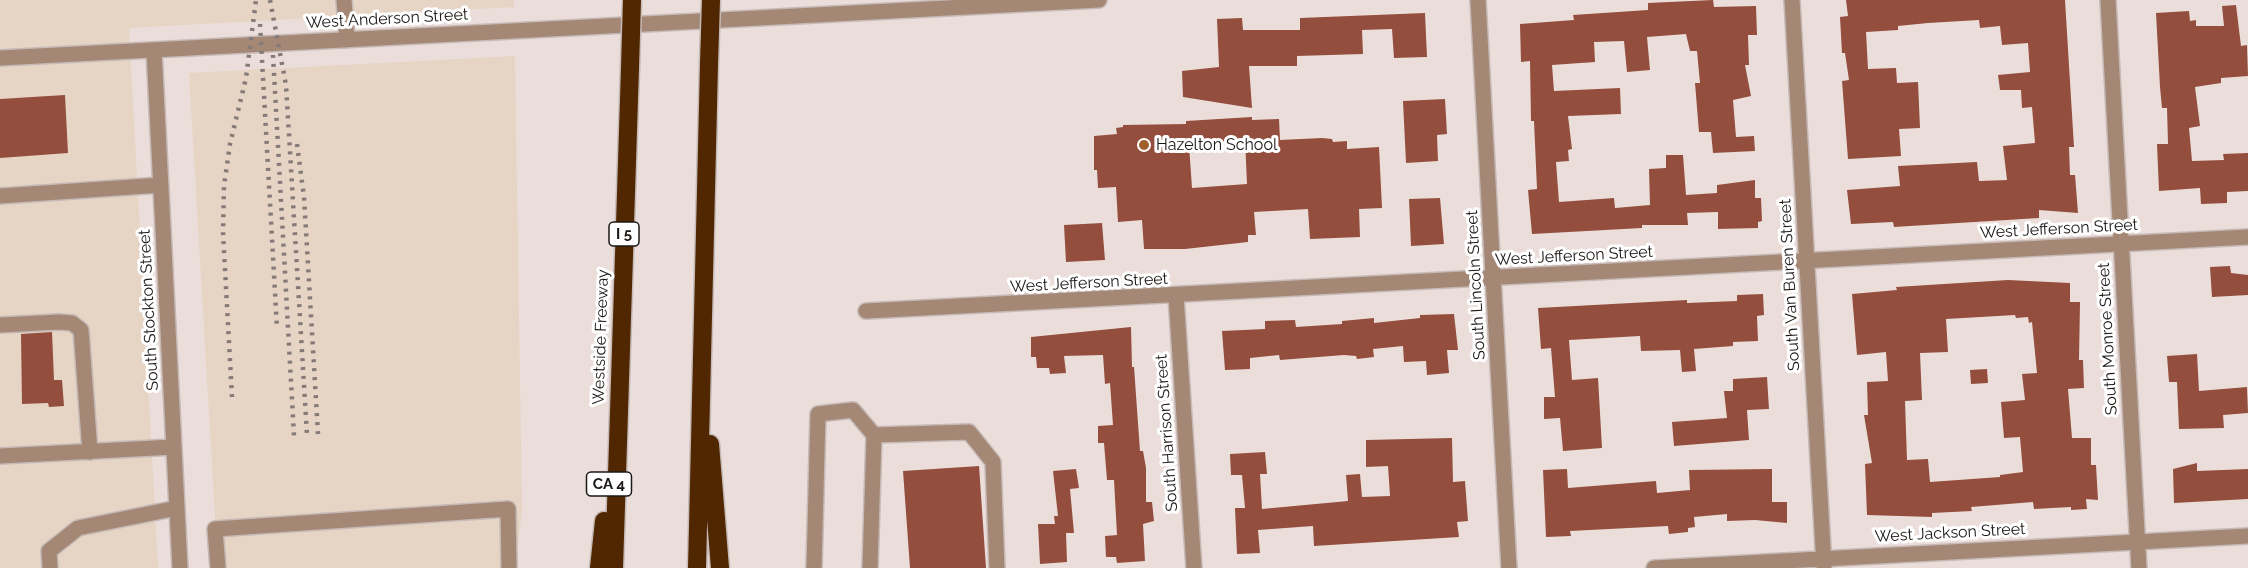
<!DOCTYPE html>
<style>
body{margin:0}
canvas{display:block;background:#ebdeda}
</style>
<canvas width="2248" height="568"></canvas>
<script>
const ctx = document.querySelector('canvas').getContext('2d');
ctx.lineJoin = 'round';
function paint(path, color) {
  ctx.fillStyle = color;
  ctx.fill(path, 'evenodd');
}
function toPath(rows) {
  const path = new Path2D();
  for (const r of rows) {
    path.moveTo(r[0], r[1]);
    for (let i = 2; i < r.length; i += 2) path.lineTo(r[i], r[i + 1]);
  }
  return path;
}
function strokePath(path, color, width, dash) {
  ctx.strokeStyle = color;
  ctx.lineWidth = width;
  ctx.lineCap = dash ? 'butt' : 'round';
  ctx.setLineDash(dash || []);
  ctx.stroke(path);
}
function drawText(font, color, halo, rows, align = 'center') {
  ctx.font = font + ' Raleway,sans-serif';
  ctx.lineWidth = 6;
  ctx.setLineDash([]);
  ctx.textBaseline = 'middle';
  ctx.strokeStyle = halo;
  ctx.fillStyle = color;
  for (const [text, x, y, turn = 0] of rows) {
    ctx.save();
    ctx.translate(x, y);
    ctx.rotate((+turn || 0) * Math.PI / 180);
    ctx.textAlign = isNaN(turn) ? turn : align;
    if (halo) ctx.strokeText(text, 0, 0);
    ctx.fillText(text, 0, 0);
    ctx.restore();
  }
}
const industrial = toPath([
 [0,0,514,0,514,7,129,28,158,568,0,568],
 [515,56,522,512,515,568,218,568,189,73]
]);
const building = toPath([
 [1713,0,1714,7,1756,6,1757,35,1748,35,1749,65,1745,65,1751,96,1733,100,1736,137,1754,136,1755,151,1713,153,1711,132,1699,132,1695,83,1700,83,1697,51,1690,51,1686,34,1647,37,1650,70,1627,72,1624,41,1594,42,1595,62,1552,65,1554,91,1620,88,1621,114,1568,116,1572,149,1568,150,1569,161,1556,162,1559,202,1614,198,1615,208,1650,205,1649,169,1666,168,1666,155,1683,155,1686,195,1717,193,1717,185,1755,180,1755,198,1761,198,1762,221,1758,222,1758,228,1718,229,1718,212,1687,213,1688,225,1642,225,1642,228,1532,234,1528,190,1537,189,1534,121,1531,121,1530,61,1521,62,1520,24,1574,20,1573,15,1648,10,1648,3],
 [1846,0,2065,0,2074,147,2069,147,2070,175,2075,175,2078,213,2039,210,2039,218,1894,227,1893,222,1851,224,1847,190,1900,186,1898,166,1977,162,1979,181,2007,180,2003,146,2035,143,2032,107,2022,108,2021,90,2000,90,1998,75,2030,72,2028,43,2002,45,2000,26,1980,28,1979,20,1928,23,1898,26,1898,30,1866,32,1868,69,1896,68,1897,83,1918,82,1920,128,1899,129,1901,156,1848,159,1842,81,1849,80,1845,53,1842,53,1840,17,1848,16],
 [2236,5,2241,46,2247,45,2248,76,2221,78,2221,83,2195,87,2200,126,2189,128,2192,161,2224,160,2223,154,2248,153,2248,191,2227,192,2227,203,2201,204,2200,188,2159,191,2157,144,2168,144,2167,108,2162,108,2160,87,2156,13,2189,11,2190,21,2196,20,2196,26,2224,26,2222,6],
 [1425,13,1427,57,1394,58,1392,29,1362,30,1363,54,1297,56,1297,66,1249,66,1252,108,1183,97,1182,71,1219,67,1217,19,1242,18,1243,30,1300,30,1300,18],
 [65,95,68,153,0,158,0,99],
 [1445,99,1447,134,1437,135,1438,161,1406,163,1403,101],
 [1252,117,1252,120,1279,119,1280,140,1322,138,1332,139,1333,142,1347,141,1347,149,1379,147,1382,208,1359,209,1360,237,1310,239,1308,209,1254,212,1256,235,1248,235,1248,242,1185,249,1144,249,1142,220,1118,222,1116,187,1098,188,1097,170,1094,170,1094,136,1117,134,1116,128,1123,127,1123,125,1186,124,1186,121],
 [1245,139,1247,184,1192,188,1189,145],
 [1440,198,1444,244,1411,246,1409,199],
 [1102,223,1105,260,1066,262,1064,225],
 [2230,266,2231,273,2248,275,2248,295,2212,297,2210,267],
 [2008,280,2070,283,2070,302,2080,302,2079,360,2083,360,2084,388,2068,389,2072,438,2091,438,2091,465,2096,465,2098,500,2086,499,2087,509,2071,510,2071,507,2034,509,2033,502,1971,507,1972,511,1932,513,1932,517,1867,515,1865,464,1872,463,1864,415,1868,415,1867,382,1888,381,1886,352,1857,355,1852,294,1897,290,1896,287],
 [2015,315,2016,318,2028,317,2029,323,2032,322,2037,373,2022,374,2025,400,2001,402,2004,438,2020,437,2023,472,2000,475,2000,477,1930,482,1928,459,1907,460,1905,401,1922,400,1920,353,1948,352,1946,319],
 [1763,294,1764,315,1757,316,1758,341,1733,342,1733,346,1694,349,1696,371,1682,372,1680,350,1641,351,1640,336,1569,340,1572,380,1598,378,1602,448,1563,451,1560,418,1544,419,1544,397,1555,397,1551,348,1541,349,1538,308,1687,300,1687,303,1737,301,1737,295],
 [1454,314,1458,350,1447,350,1449,373,1427,375,1426,361,1404,362,1403,346,1373,349,1374,357,1357,359,1356,356,1344,355,1280,360,1279,355,1250,358,1250,369,1225,370,1222,331,1265,329,1265,321,1295,320,1296,327,1342,324,1342,321,1374,318,1374,323,1420,318,1420,315],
 [1131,327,1132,367,1134,367,1140,451,1143,451,1146,468,1146,502,1152,502,1154,521,1143,524,1145,561,1117,563,1116,557,1106,557,1105,536,1117,535,1114,480,1107,480,1104,443,1098,443,1098,426,1113,425,1110,383,1105,384,1103,355,1064,356,1066,373,1050,374,1049,368,1037,368,1036,357,1031,357,1031,337],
 [52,332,54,380,62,380,64,406,49,407,48,403,22,404,21,334],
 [2197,354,2199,391,2247,387,2248,413,2223,415,2224,428,2179,429,2177,382,2169,382,2167,356],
 [1987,369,1988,383,1971,384,1970,370],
 [1767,377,1769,409,1747,410,1749,440,1674,446,1672,422,1727,418,1724,391,1733,391,1733,379],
 [1452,438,1453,482,1465,481,1468,521,1457,522,1459,537,1314,546,1313,526,1258,530,1260,553,1237,554,1235,508,1245,508,1242,475,1231,475,1230,454,1265,452,1267,474,1260,474,1262,509,1348,501,1346,475,1360,474,1362,497,1390,496,1388,466,1366,467,1366,440],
 [2197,463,2197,471,2248,469,2248,499,2174,503,2173,469],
 [979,466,986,568,910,568,903,471],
 [1076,469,1079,488,1070,489,1074,533,1066,533,1067,562,1040,564,1038,524,1055,524,1054,516,1058,516,1053,471],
 [1567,469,1568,488,1656,481,1657,493,1690,490,1689,470,1772,469,1772,502,1787,502,1787,523,1755,520,1727,521,1727,514,1694,517,1695,527,1688,528,1688,532,1669,534,1668,526,1570,531,1571,536,1546,537,1543,470]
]);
const minor = toPath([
 [344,0,347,40],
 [1478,0,1509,568],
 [1792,0,1824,566],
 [2108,0,2139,568],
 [154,50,180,568],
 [0,58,1099,0],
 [0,196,161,185],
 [1176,296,1194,568],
 [866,311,2248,237],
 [0,325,59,322,72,323,81,330,90,452],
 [0,456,174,447],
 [50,568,49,551,78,528,177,508],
 [218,568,215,529,508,509,509,568],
 [814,568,818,414,853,410,874,435,969,432,993,462,997,568],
 [870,568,874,435],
 [1654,568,2248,536]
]);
const highway = toPath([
 [710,444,720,568],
 [599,568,604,521],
 [614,568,630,68],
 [697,568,709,64]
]);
const rail = toPath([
 [270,0,286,85,307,435],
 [260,24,277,328],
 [273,55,294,436],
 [297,144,304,197,318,434],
 [232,397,223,233,224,186,230,144,246,78,256,0]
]);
const highwayBridge = toPath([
 [709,64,711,0],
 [630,68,632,0]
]);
const markers = [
 [1144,145,6,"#a05e2a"]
];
const shields = [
 [624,234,30],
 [609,484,45]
];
const shieldNames = [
 ["I 5",624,234],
 ["CA 4",609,484]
];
const streetNames = [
 ["West Anderson Street",387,19,-3],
 ["West Jefferson Street",2059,229,-3],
 ["West Jefferson Street",1574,256,-3],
 ["West Jefferson Street",1089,283,-3],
 ["South Lincoln Street",1476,285,-93],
 ["South Van Buren Street",1790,285,-93],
 ["South Stockton Street",149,310,-93],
 ["Westside Freeway",601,337,-88],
 ["South Monroe Street",2108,339,-93],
 ["South Harrison Street",1167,433,-94],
 ["West Jackson Street",1950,533,-3]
];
const poiNames = [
 ["Hazelton School",1156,145]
];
paint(industrial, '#e6d4c4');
paint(building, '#944e3d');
strokePath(minor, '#c6bab7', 18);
strokePath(highway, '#c6bab7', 21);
strokePath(minor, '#a48775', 15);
strokePath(highway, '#512701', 18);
strokePath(rail, '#847b78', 4.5, [3, 6]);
strokePath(highwayBridge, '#c6bab7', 21, []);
strokePath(highwayBridge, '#512701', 18);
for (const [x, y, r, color] of markers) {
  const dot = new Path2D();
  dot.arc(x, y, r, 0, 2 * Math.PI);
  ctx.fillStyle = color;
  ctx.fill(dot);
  strokePath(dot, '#fff', 2);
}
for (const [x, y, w] of shields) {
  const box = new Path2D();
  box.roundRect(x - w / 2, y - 12, w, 24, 4.5);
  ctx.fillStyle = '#fff';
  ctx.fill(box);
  strokePath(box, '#1c1816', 1.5);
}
drawText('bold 15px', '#1c1816', null, shieldNames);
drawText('16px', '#1c1816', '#fff', streetNames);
drawText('16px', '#1c1816', '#fff', poiNames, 'left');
</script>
